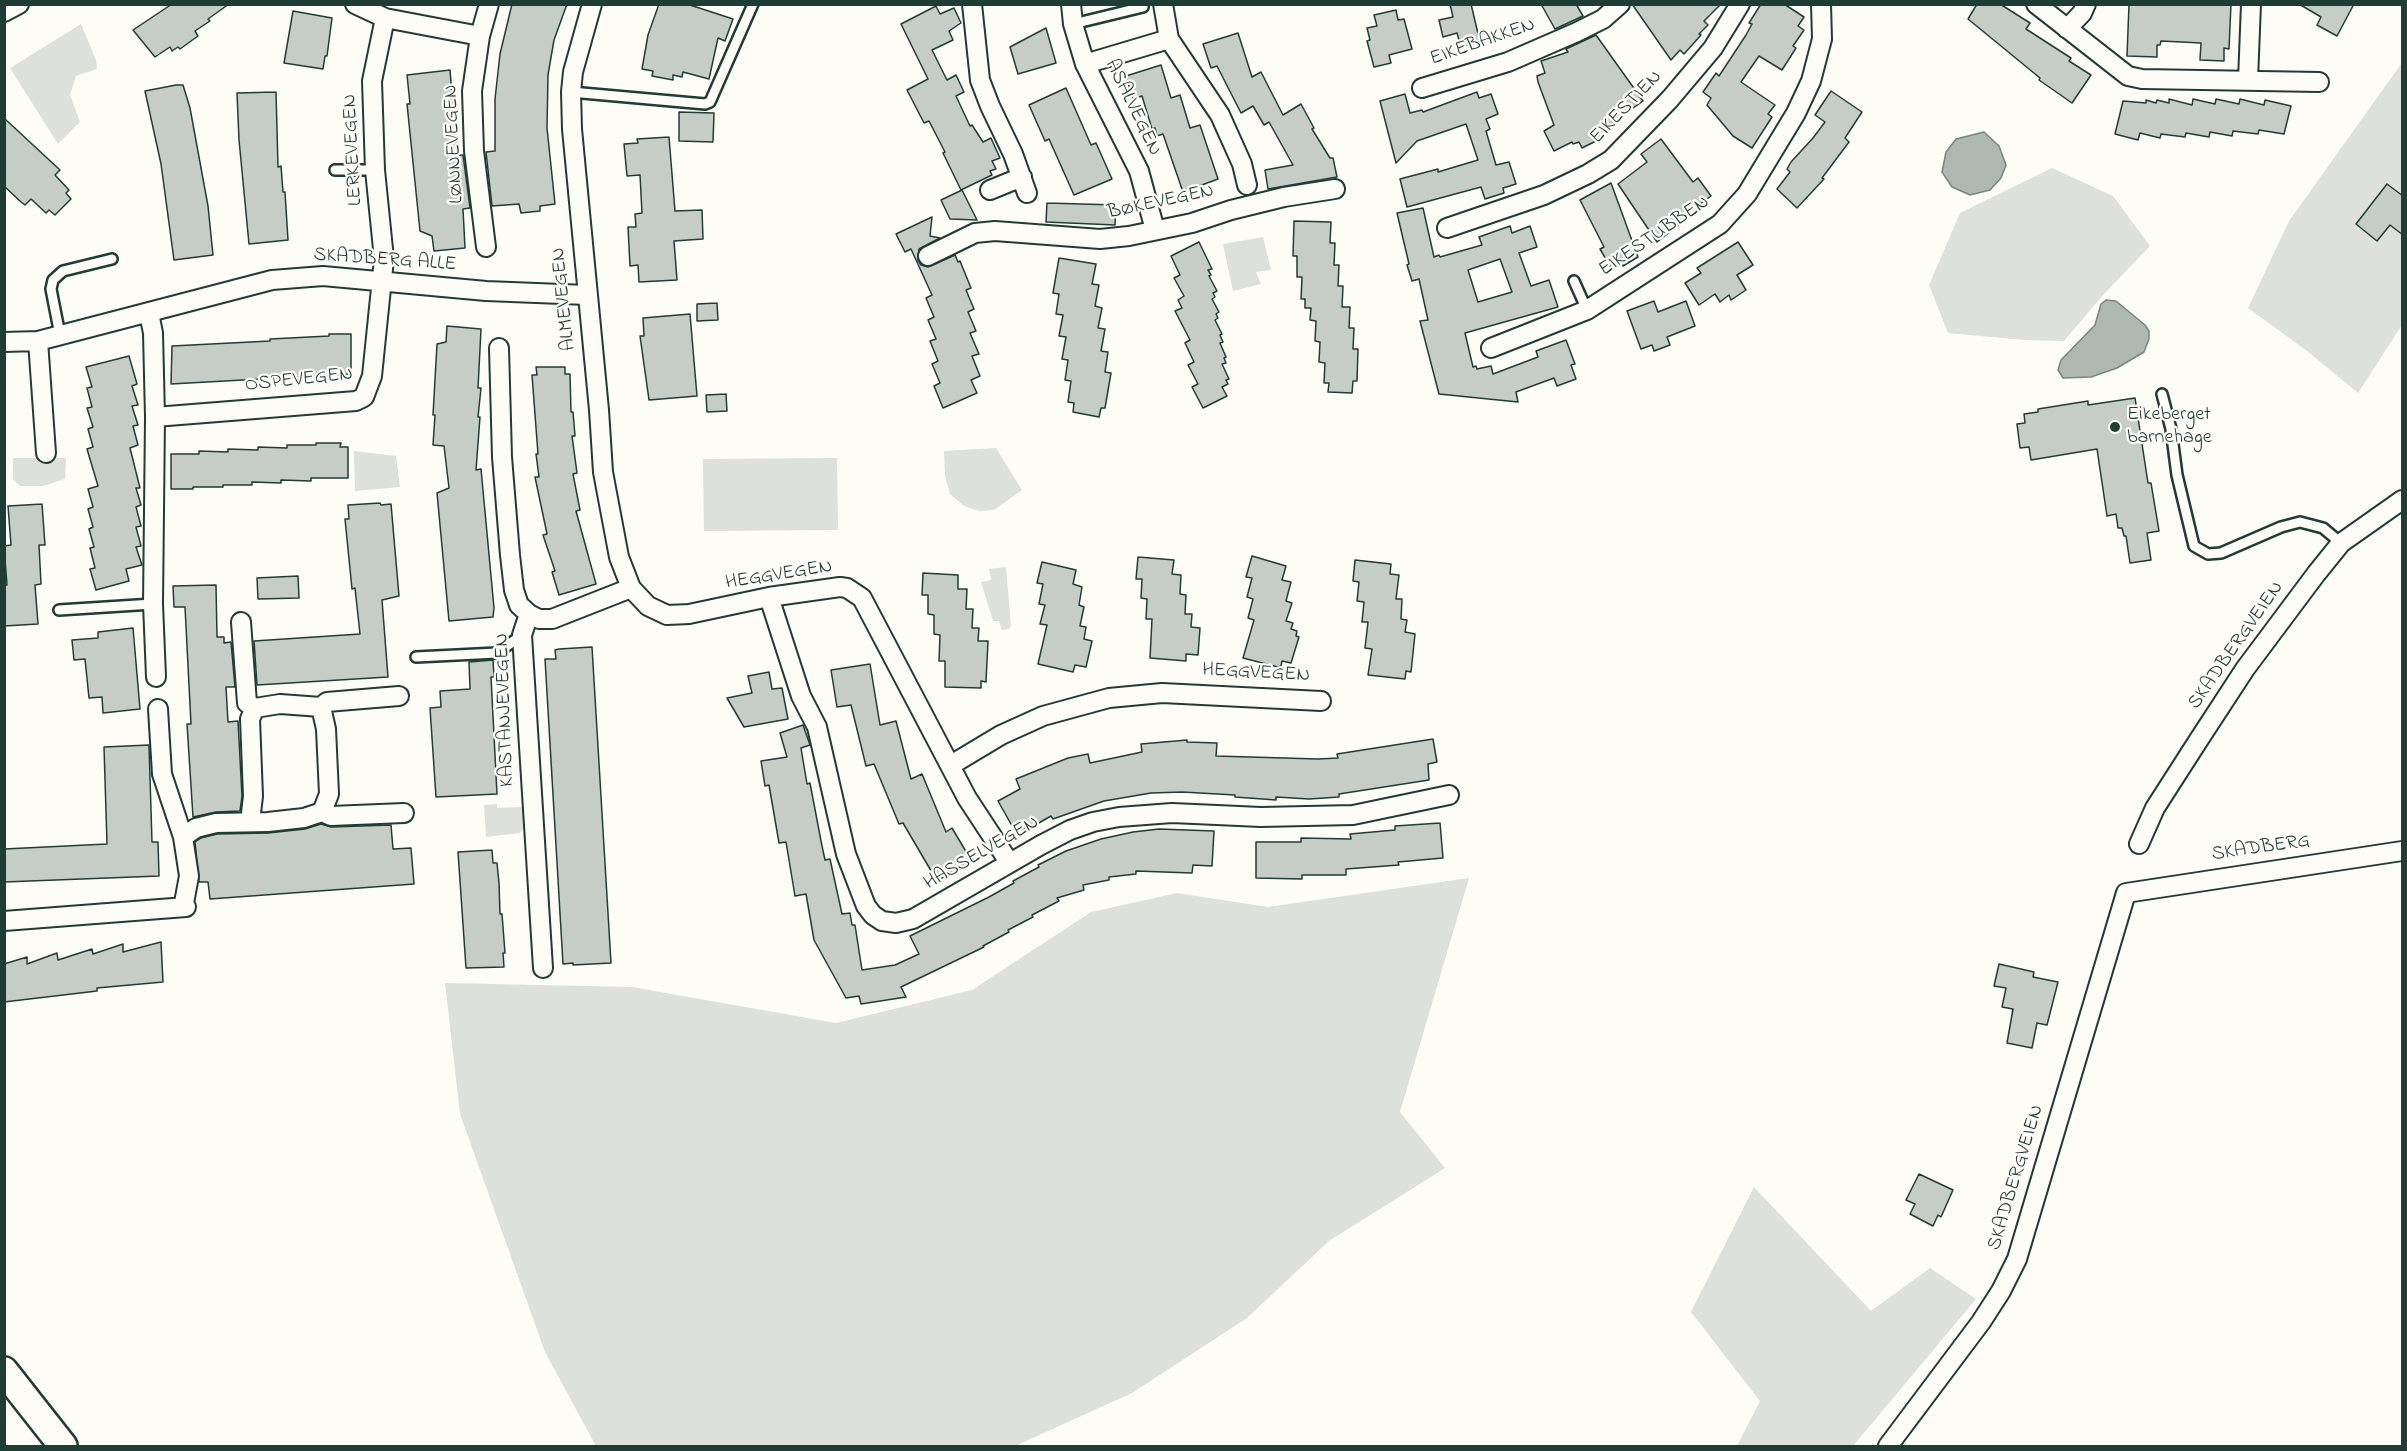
<!DOCTYPE html>
<meta charset="utf-8">
<style>
body{margin:0}
#map{position:relative;width:2407px;height:1451px;overflow:hidden;background:#fdfcf7;font-family:"Indie Flower",sans-serif}
canvas{display:block}
.frame{position:absolute;inset:0;border:6px solid #1f3d34;pointer-events:none}
</style>
<div id="map">
<canvas width="2407" height="1451"></canvas>
<div class="frame"></div>
</div>
<script>
const ctx = document.querySelector('canvas').getContext('2d');
ctx.lineJoin = 'round';
function paint(path, color) {
  ctx.fillStyle = color;
  ctx.fill(path, 'evenodd');
}
function toPath(rows) {
  const path = new Path2D();
  for (const r of rows) {
    path.moveTo(r[0], r[1]);
    for (let i = 2; i < r.length; i += 2) path.lineTo(r[i], r[i + 1]);
  }
  return path;
}
function strokePath(path, color, width, dash) {
  ctx.strokeStyle = color;
  ctx.lineWidth = width;
  ctx.lineCap = dash ? 'butt' : 'round';
  ctx.setLineDash(dash || []);
  ctx.stroke(path);
}
function drawText(font, color, halo, rows, align = 'center') {
  ctx.font = font + ' "Indie Flower",sans-serif';
  ctx.lineWidth = 4.5;
  ctx.setLineDash([]);
  ctx.textBaseline = 'middle';
  ctx.strokeStyle = halo;
  ctx.fillStyle = color;
  for (const [text, x, y, turn = 0] of rows) {
    ctx.save();
    ctx.translate(x, y);
    ctx.rotate((+turn || 0) * Math.PI / 180);
    ctx.textAlign = isNaN(turn) ? turn : align;
    if (halo) ctx.strokeText(text, 0, 0);
    ctx.fillText(text, 0, 0);
    ctx.restore();
  }
}
const green = toPath([
 [81,24,96,60,97,69,76,76,70,95,80,122,58,144,10,68],
 [2401,64,2402,65,2402,325,2358,393,2307,351,2248,308,2289,221],
 [2052,168,2113,196,2150,246,2104,294,2064,341,2024,340,1948,333,1929,285,1960,213],
 [1263,237,1271,270,1256,272,1261,284,1233,291,1223,244],
 [996,448,1022,490,994,510,979,511,964,506,950,494,945,476,944,451],
 [354,451,396,456,400,487,355,491],
 [13,458,66,458,65,479,43,486,20,486,13,479],
 [837,458,838,530,704,531,703,459],
 [1006,567,1011,626,1009,629,1002,630,999,621,993,621,981,582,991,580,989,569],
 [497,804,497,808,523,807,525,826,520,833,486,837,484,805],
 [1469,878,1400,1112,1445,1168,1329,1241,1247,1318,1132,1393,1015,1446,596,1446,545,1352,460,1114,445,983,632,987,836,1023,972,990,1091,912,1177,893,1268,907],
 [1754,1187,1871,1311,1930,1268,1976,1299,1853,1446,1737,1446,1760,1401,1691,1312]
]);
const water = toPath([
 [1984,132,1999,146,2006,165,2001,178,1990,190,1970,195,1952,187,1942,172,1946,152,1956,139,1984,132],
 [2106,300,2116,301,2145,325,2149,331,2149,339,2144,352,2117,368,2091,377,2063,378,2058,370,2061,360,2095,325,2101,304,2106,300]
]);
const building = toPath([
 [172,4,229,4,208,19,210,21,195,31,198,36,180,49,178,47,172,51,170,47,155,57,133,30,172,4],
 [512,4,567,4,554,40,548,75,547,128,555,204,540,206,540,211,521,213,519,204,492,206,486,152,495,151,495,99,500,54,512,4],
 [659,4,687,4,733,19,725,41,718,38,709,79,683,72,682,77,673,75,673,80,652,76,653,71,642,69,648,35,659,4],
 [1450,4,1471,4,1480,42,1461,47,1457,33,1443,37,1439,20,1453,17,1450,4],
 [1541,4,1576,4,1583,16,1555,29,1541,4],
 [1632,4,1721,4,1704,21,1708,25,1699,34,1701,35,1684,54,1680,50,1671,60,1632,4],
 [1761,4,1784,4,1804,17,1798,26,1804,30,1793,46,1796,48,1782,70,1759,56,1741,82,1775,105,1768,114,1772,117,1752,148,1733,136,1707,105,1711,98,1703,92,1716,73,1719,76,1746,35,1752,24,1749,23,1761,4],
 [1977,4,2000,4,2030,23,2026,29,2071,58,2069,61,2091,75,2072,103,2039,80,2040,78,1968,19,1977,4],
 [2129,4,2231,4,2229,49,2224,48,2224,61,2200,60,2201,43,2161,41,2160,45,2157,45,2157,57,2127,56,2129,4],
 [2299,4,2354,4,2337,36,2317,25,2321,17,2299,4],
 [936,6,940,14,954,8,961,23,949,31,953,40,932,50,947,80,956,75,964,92,956,96,970,126,972,125,983,142,991,138,1000,158,992,161,996,169,990,171,992,175,961,190,943,153,945,152,929,121,924,123,907,90,928,79,901,24,936,6],
 [1396,10,1398,20,1404,19,1412,49,1389,55,1391,63,1374,67,1367,41,1370,40,1367,28,1377,26,1374,15,1396,10],
 [293,11,332,18,327,56,325,56,323,69,284,63,293,11],
 [1046,28,1056,63,1018,74,1010,47,1046,28],
 [1238,33,1252,77,1261,72,1283,115,1301,104,1314,128,1312,129,1330,158,1333,158,1337,177,1268,189,1265,170,1293,165,1269,122,1264,125,1253,106,1241,113,1217,66,1211,68,1203,44,1238,33],
 [1596,35,1643,101,1598,133,1600,139,1582,148,1579,142,1573,144,1572,142,1554,151,1544,131,1554,125,1538,82,1537,76,1545,73,1541,61,1568,52,1566,49,1596,35],
 [1161,65,1171,98,1180,95,1190,128,1200,125,1218,179,1183,192,1163,134,1157,136,1155,128,1152,129,1142,96,1133,99,1126,76,1161,65],
 [450,70,457,155,463,155,470,208,463,209,465,248,434,251,432,236,420,231,407,104,410,104,407,75,450,70],
 [176,85,183,85,190,108,208,206,213,255,174,260,161,164,145,91,176,85],
 [1066,88,1091,145,1096,143,1112,179,1074,195,1049,139,1045,141,1029,105,1066,88],
 [1831,91,1862,112,1845,138,1849,142,1822,178,1824,179,1797,208,1777,189,1790,172,1787,169,1791,162,1813,138,1825,122,1815,115,1831,91],
 [276,92,278,167,281,166,283,192,285,192,288,240,249,244,239,140,237,93,276,92],
 [1477,92,1479,98,1491,94,1498,114,1486,119,1490,129,1486,131,1496,165,1509,162,1516,184,1503,188,1504,193,1485,199,1481,187,1407,207,1400,179,1438,169,1438,172,1478,160,1466,124,1417,141,1396,163,1380,101,1405,94,1410,113,1422,110,1423,112,1477,92],
 [2169,99,2192,105,2193,99,2215,104,2216,99,2239,104,2240,99,2264,105,2265,100,2291,106,2284,134,2259,130,2258,134,2233,131,2232,136,2210,132,2209,137,2186,133,2185,137,2161,134,2160,138,2140,133,2138,140,2115,134,2123,101,2146,103,2146,100,2156,103,2157,100,2169,103,2169,99],
 [679,112,714,113,713,142,679,141,679,112],
 [4,118,60,170,55,175,69,190,66,193,71,199,55,215,49,210,46,213,31,199,25,205,21,202,4,186,4,118],
 [669,137,675,211,702,210,703,239,674,241,677,280,639,282,638,265,630,266,628,227,636,227,635,214,642,213,640,175,627,176,624,144,638,143,637,139,669,137],
 [1661,139,1693,182,1698,178,1711,196,1700,204,1703,207,1657,242,1618,184,1647,162,1641,154,1661,139],
 [1611,183,1638,257,1623,266,1620,262,1611,268,1600,249,1604,247,1580,200,1611,183],
 [2387,184,2403,196,2403,235,2390,225,2377,241,2356,224,2387,184],
 [962,190,977,220,950,219,941,200,962,190],
 [1047,203,1116,205,1115,225,1046,222,1047,203],
 [1423,208,1434,257,1439,255,1440,257,1482,245,1479,237,1510,226,1512,233,1530,226,1537,247,1519,253,1531,286,1549,280,1558,307,1465,333,1473,367,1476,366,1477,369,1491,366,1493,374,1538,357,1536,351,1566,340,1575,364,1571,365,1576,379,1557,386,1554,378,1516,392,1518,402,1439,394,1420,321,1428,320,1419,279,1412,281,1407,265,1409,264,1397,213,1423,208],
 [1500,259,1512,292,1478,302,1468,270,1500,259],
 [932,217,930,236,940,238,919,249,918,260,921,265,928,267,955,255,958,262,960,261,971,288,966,290,974,309,968,312,976,331,970,333,979,354,972,356,980,376,971,380,977,393,943,408,934,386,940,383,932,364,938,361,930,341,936,339,928,320,934,317,926,298,932,295,911,249,905,252,896,234,932,217],
 [1294,221,1331,222,1330,243,1335,243,1334,265,1339,265,1338,286,1343,286,1342,307,1350,307,1349,328,1354,328,1353,349,1358,349,1357,381,1353,381,1352,393,1328,392,1329,383,1324,383,1325,363,1319,362,1320,342,1315,341,1316,321,1310,320,1311,308,1305,308,1305,299,1301,299,1302,277,1297,277,1297,256,1293,256,1294,221],
 [1199,242,1212,269,1208,270,1211,275,1209,276,1217,291,1213,293,1215,297,1212,299,1219,312,1216,314,1218,318,1215,320,1222,334,1220,335,1223,342,1220,343,1226,357,1224,358,1226,363,1222,364,1229,379,1226,380,1228,384,1222,387,1227,396,1203,408,1192,387,1198,384,1188,365,1194,362,1185,343,1190,340,1175,311,1182,308,1178,300,1184,296,1174,278,1180,275,1171,256,1199,242],
 [1738,242,1753,265,1737,275,1746,290,1731,300,1729,295,1720,302,1715,294,1699,305,1685,283,1701,273,1697,268,1738,242],
 [1059,258,1096,264,1092,284,1099,285,1095,306,1102,308,1098,328,1105,329,1101,351,1108,352,1105,372,1111,373,1105,408,1101,408,1099,417,1073,412,1074,403,1068,402,1071,381,1065,380,1068,360,1062,359,1066,337,1059,336,1063,315,1056,314,1059,294,1053,293,1059,258],
 [1654,301,1658,312,1686,301,1695,326,1667,337,1670,345,1654,351,1652,345,1641,349,1627,311,1654,301],
 [717,303,718,320,697,321,697,304,717,303],
 [690,314,697,396,649,400,640,336,644,336,643,318,690,314],
 [447,326,481,329,478,388,481,388,478,417,480,417,476,470,481,469,494,608,493,617,449,621,437,493,449,488,444,446,433,445,435,415,433,415,437,344,446,342,447,326],
 [329,334,351,334,351,374,171,384,172,346,270,341,270,339,329,336,329,334],
 [129,356,137,384,132,386,138,405,132,406,138,425,133,426,138,445,130,448,140,488,136,488,141,505,136,507,141,526,136,527,141,546,136,547,142,565,126,569,129,581,96,590,90,569,95,568,90,548,94,547,89,529,93,527,88,509,93,507,88,489,98,486,87,449,93,447,88,429,93,427,87,408,92,407,87,388,92,387,86,367,129,356],
 [536,367,565,367,565,374,570,374,571,412,573,412,575,436,572,436,577,473,573,474,580,510,576,511,596,584,559,595,552,572,555,571,543,535,547,534,535,477,539,477,536,454,538,454,532,375,537,375,536,367],
 [726,394,727,411,707,412,706,395,726,394],
 [2135,398,2148,483,2151,483,2159,531,2147,533,2151,560,2130,563,2126,536,2124,536,2122,528,2118,528,2116,514,2107,516,2097,449,2031,460,2029,447,2020,448,2017,424,2025,423,2024,414,2038,412,2038,409,2088,401,2088,405,2135,398],
 [316,443,341,443,340,447,348,447,348,478,311,478,311,481,281,480,281,483,252,482,252,485,223,485,223,487,193,487,193,489,171,489,171,454,199,454,199,451,228,452,228,449,258,450,258,447,287,448,287,445,316,445,316,443],
 [380,503,381,505,391,504,399,596,382,600,388,677,257,685,254,641,360,634,355,588,352,589,345,519,349,519,348,505,380,503],
 [42,504,45,545,39,545,41,584,35,585,38,624,4,626,4,585,7,585,4,546,11,545,8,506,42,504],
 [1252,556,1286,566,1282,580,1291,582,1286,601,1292,603,1286,621,1293,623,1291,629,1297,631,1296,636,1299,637,1291,663,1282,661,1281,666,1278,667,1243,658,1254,620,1248,618,1253,599,1247,597,1252,578,1246,577,1252,556],
 [1138,557,1174,560,1172,574,1181,575,1180,594,1186,595,1185,614,1192,614,1191,627,1200,628,1198,655,1186,654,1186,661,1150,658,1152,619,1146,619,1147,599,1141,598,1142,579,1136,579,1138,557],
 [1355,560,1391,564,1390,574,1399,575,1396,599,1402,599,1401,619,1407,620,1405,632,1415,634,1411,672,1406,671,1405,679,1368,675,1372,649,1365,648,1368,622,1362,622,1364,602,1357,601,1359,582,1353,581,1355,560],
 [1042,562,1076,570,1073,584,1082,587,1079,605,1084,607,1080,626,1086,627,1084,639,1092,641,1086,667,1075,665,1073,672,1038,664,1047,625,1040,624,1045,605,1039,604,1043,584,1037,583,1042,562],
 [923,573,958,575,958,589,967,589,966,609,973,609,972,628,979,628,978,641,988,641,986,682,981,681,981,688,945,687,945,661,939,661,940,635,934,634,934,615,928,614,928,595,922,595,923,573],
 [298,576,299,598,258,599,257,578,298,576],
 [216,585,217,637,224,637,224,643,231,642,235,687,226,687,228,722,238,721,242,796,240,811,216,812,193,817,187,724,191,724,185,607,174,607,173,586,216,585],
 [133,628,140,709,103,713,102,697,89,698,85,659,74,660,72,640,98,638,98,632,133,628],
 [592,647,611,963,573,965,573,963,563,964,545,659,556,659,555,650,559,649,592,647],
 [493,660,494,677,491,677,497,794,436,797,430,708,441,707,440,691,470,689,469,662,493,660],
 [870,664,880,725,896,721,911,779,922,774,946,832,952,828,971,860,937,881,903,823,899,824,874,764,866,766,851,705,837,707,831,670,870,664],
 [769,672,772,689,782,688,788,719,744,727,727,698,752,693,748,676,769,672],
 [803,725,810,745,801,748,807,784,810,783,821,841,825,860,830,859,842,914,850,913,852,925,855,925,862,970,895,965,919,954,910,936,989,897,1014,883,1013,881,1039,867,1038,865,1066,851,1101,839,1133,832,1159,829,1214,831,1212,866,1193,865,1192,873,1136,871,1136,874,1109,877,1109,880,1083,885,1084,890,1057,898,1059,901,1032,915,1033,917,1008,930,1009,932,983,946,984,947,901,987,906,997,861,1004,859,996,846,998,814,940,806,894,795,896,786,842,779,843,769,785,765,786,761,761,787,757,780,733,803,725],
 [1433,739,1437,762,1428,764,1429,780,1339,794,1339,797,1309,799,1276,797,1276,800,1235,797,1235,795,1182,792,1151,793,1104,801,1053,819,1051,816,1025,831,1024,828,1016,833,998,801,1020,789,1016,779,1068,758,1088,754,1090,763,1142,752,1141,744,1187,740,1187,742,1217,743,1216,756,1318,759,1338,758,1337,754,1433,739],
 [149,745,152,842,158,842,159,876,4,882,4,849,107,844,104,747,149,745],
 [1440,823,1443,858,1398,862,1399,865,1346,869,1346,875,1302,875,1302,879,1256,878,1256,842,1301,842,1301,838,1351,839,1350,834,1395,830,1395,826,1440,823],
 [321,824,331,827,391,825,393,849,411,848,414,884,210,899,208,882,199,882,195,842,201,838,217,834,268,833,305,829,321,824],
 [492,850,493,863,497,863,499,883,500,914,502,914,505,953,503,953,504,967,466,968,458,852,492,850],
 [161,942,163,982,97,988,97,991,4,1002,4,964,27,957,27,964,57,953,58,960,92,949,93,954,123,944,123,952,161,942],
 [1999,964,2034,972,2033,977,2058,982,2047,1025,2037,1023,2032,1048,2007,1043,2013,1009,2002,1007,2006,988,1994,986,1999,964],
 [1919,1174,1953,1190,1941,1217,1938,1215,1933,1226,1910,1214,1915,1204,1906,1200,1919,1174]
]);
const lane = toPath([
 [1073,24,1143,7],
 [571,92,705,104,710,102,753,4],
 [335,170,375,170],
 [1574,281,1587,310],
 [60,335,51,289,53,280,63,271,112,259],
 [2162,394,2171,429,2177,475,2194,546,2208,554,2221,553,2281,527,2300,522,2323,528,2341,543],
 [59,610,153,604],
 [416,657,497,653,522,635]
]);
const street = toPath([
 [355,4,385,18,480,36],
 [592,4,573,72,571,92,572,129,599,410,603,472,619,557,631,588],
 [972,4,980,80,990,106,1013,154,1027,193],
 [1071,4,1073,24,1085,64,1139,171,1155,230],
 [1163,4,1169,39,1220,115,1242,164,1247,185],
 [2036,4,2128,76,2142,79,2319,82],
 [4,12,19,4],
 [2067,29,2082,13,2086,4],
 [1085,64,1169,39],
 [2248,80,2251,4],
 [1422,88,1508,62,1577,32,1603,19,1620,4],
 [990,190,1022,177],
 [1447,228,1544,195,1588,174,1611,160,1670,99,1713,48,1740,4],
 [486,247,474,151,472,91,480,36,489,4],
 [928,256,975,233,995,231,1100,239,1129,236,1192,223,1231,210,1284,197,1335,189],
 [149,313,153,333,155,417,153,604,156,677],
 [38,341,46,453],
 [4,342,38,341,272,280,323,276,486,291,587,295],
 [499,348,502,457,510,555,514,590,519,605,529,614,522,635,543,968],
 [1491,348,1587,310,1720,224,1747,194,1796,113,1811,81,1822,39,1821,4],
 [155,417,356,401,364,397,372,376,384,259,375,170,372,81,385,18],
 [769,597,801,696,817,727,846,854,866,906,873,915,882,921,896,923,913,919,1041,845,1070,830,1093,822,1119,817,1172,813,1261,817,1353,815,1449,795],
 [529,614,539,619,552,619,631,588,648,606,667,615,689,614,769,597,840,587,847,588,862,598,967,798,1009,862],
 [241,622,247,703,255,708,280,704,321,707,327,702,399,696],
 [321,707,326,729,329,794,322,812],
 [158,709,162,774,183,837],
 [951,765,1001,735,1043,716,1109,698,1162,693,1321,701],
 [250,822,253,796,250,719,255,708],
 [2139,844,2155,808,2198,741,2245,669,2316,574,2341,543,2402,500],
 [4,921,186,907,184,903,189,876,183,837,196,828,216,823,268,822,304,818,322,812,331,816,404,813],
 [1888,1446,1981,1322,2001,1291,2017,1259,2126,893,2402,851]
]);
const secondary = toPath([
 [4,1371,63,1446]
]);
const markers = [
 [2115,427,6,"#1f3d34"]
];
const streetNames = [
 ["EIKEBAKKEN",1483,43,-19],
 ["ASALVEGEN",1132,108,64],
 ["EIKESTIEN",1627,108,-46],
 ["LØNNEVEGEN",455,144,-93],
 ["LERKEVEGEN",354,150,-93],
 ["BØKEVEGEN",1161,203,-12],
 ["EIKESTUBBEN",1655,237,-34],
 ["SKADBERG ALLE",385,261,4],
 ["ALMEVEGEN",565,299,-96],
 ["OSPEVEGEN",299,381,-6],
 ["HEGGVEGEN",779,576,-9],
 ["SKADBERGVEIEN",2237,646,-55],
 ["HEGGVEGEN",1256,674,3],
 ["KASTANJEVEGEN",506,710,-92],
 ["SKADBERG",2261,849,-8],
 ["HASSELVEGEN",982,854,-30],
 ["SKADBERGVEIEN",2017,1178,-73]
];
const poiNames = [
 ["Eikeberget",2127,416],
 ["barnehage",2127,439]
];
paint(green, '#dde0db');
paint(water, '#aeb8b1');
strokePath(water, '#75877f', 1.5);
paint(building, '#c6cdc7');
strokePath(building, '#1f3d34', 1.5);
strokePath(lane, '#1f3d34', 14);
strokePath(street, '#1f3d34', 22);
strokePath(secondary, '#1f3d34', 32);
strokePath(lane, '#fdfcf7', 9);
strokePath(street, '#fdfcf7', 18);
strokePath(secondary, '#fdfcf7', 27);
for (const [x, y, r, color] of markers) {
  const dot = new Path2D();
  dot.arc(x, y, r, 0, 2 * Math.PI);
  ctx.fillStyle = color;
  ctx.fill(dot);
  strokePath(dot, '#fdfcf7', 2);
}
drawText('20px', '#1f3d34', '#fdfcf7', streetNames);
drawText('20px', '#1f3d34', '#fdfcf7', poiNames, 'left');
</script>
